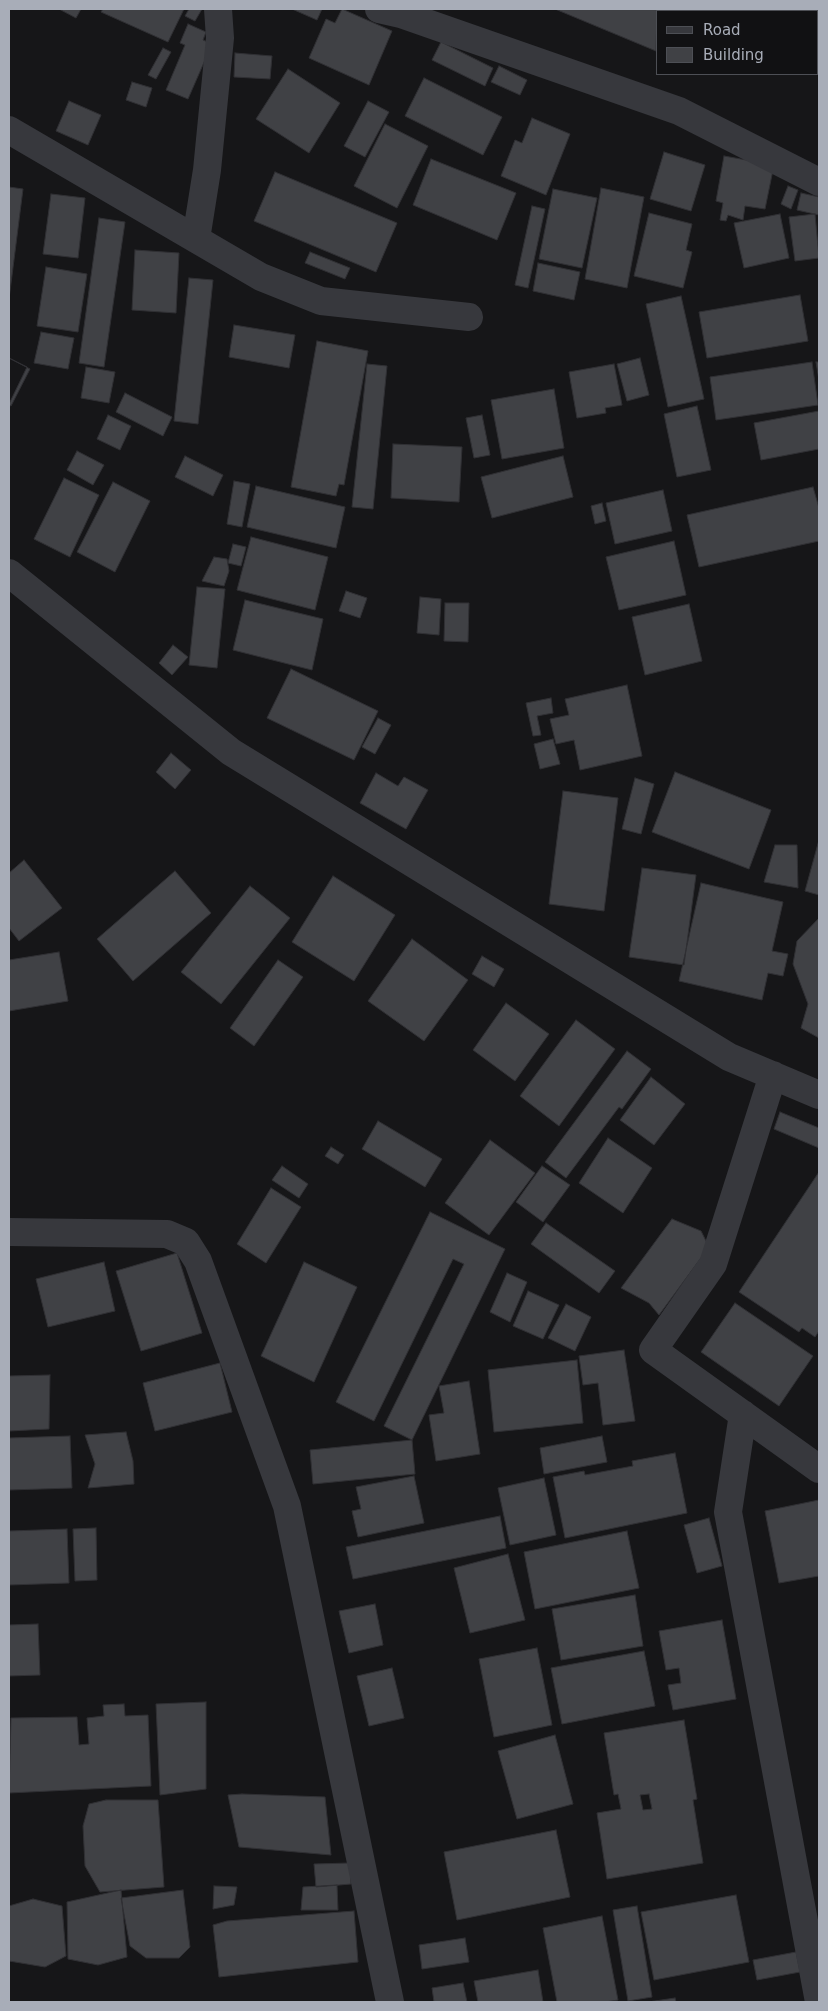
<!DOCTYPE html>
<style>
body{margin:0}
#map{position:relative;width:828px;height:2011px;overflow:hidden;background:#161618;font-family:"DejaVu Sans",sans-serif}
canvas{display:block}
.frame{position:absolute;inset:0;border:10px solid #a8adb8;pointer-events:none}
.legend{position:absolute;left:656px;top:10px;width:162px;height:65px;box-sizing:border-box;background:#111113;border:1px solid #4d4f55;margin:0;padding:6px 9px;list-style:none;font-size:15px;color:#a8adb8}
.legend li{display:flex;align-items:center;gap:10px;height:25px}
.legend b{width:25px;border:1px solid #4d4f55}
</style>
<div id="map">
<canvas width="828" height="2011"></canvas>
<div class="frame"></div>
<ul class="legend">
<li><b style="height:6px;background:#37383d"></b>Road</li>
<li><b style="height:14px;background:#404145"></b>Building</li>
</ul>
</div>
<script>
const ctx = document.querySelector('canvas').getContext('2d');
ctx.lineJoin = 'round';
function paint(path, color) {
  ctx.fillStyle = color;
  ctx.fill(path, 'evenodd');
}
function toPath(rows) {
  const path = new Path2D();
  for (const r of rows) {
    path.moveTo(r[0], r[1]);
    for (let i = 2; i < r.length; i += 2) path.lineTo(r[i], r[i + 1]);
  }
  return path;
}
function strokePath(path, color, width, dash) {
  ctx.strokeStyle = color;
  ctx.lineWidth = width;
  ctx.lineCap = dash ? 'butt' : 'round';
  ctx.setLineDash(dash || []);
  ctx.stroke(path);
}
const building = toPath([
 [59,9,81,9,76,18,59,9],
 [103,9,184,9,168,42,101,12,103,9],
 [189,9,202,9,195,21,185,16,189,9],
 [292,9,322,9,317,20,292,9],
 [342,9,392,31,369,85,309,58,326,19,335,23,342,9],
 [555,9,673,9,672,11,657,11,656,51,555,9],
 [741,9,819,9,819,33,817,32,817,11,749,11,741,9],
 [188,24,206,32,203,40,212,44,188,99,166,90,185,45,180,43,188,24],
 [441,42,493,68,485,86,432,60,441,42],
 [163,48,171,52,156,79,148,75,163,48],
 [235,53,272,56,270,79,234,77,235,53],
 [499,66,527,80,520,95,491,82,499,66],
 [288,69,340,103,309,153,256,119,288,69],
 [424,78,502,117,483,155,405,116,424,78],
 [132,82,152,88,146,107,126,100,132,82],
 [69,101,101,115,88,145,56,131,69,101],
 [368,101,389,112,365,157,344,146,368,101],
 [532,118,570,134,546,195,501,176,515,140,522,143,532,118],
 [385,124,428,146,397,208,354,186,385,124],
 [664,152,705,165,691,211,650,199,664,152],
 [724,156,774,165,765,209,745,206,743,220,728,215,726,221,720,220,723,203,716,201,724,156],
 [431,159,516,193,497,240,413,205,431,159],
 [275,172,397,223,376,272,254,221,275,172],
 [788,186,798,190,791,209,781,204,788,186],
 [9,187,23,189,9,299,9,187],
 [601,188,644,197,627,288,585,279,601,188],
 [553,189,597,198,582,268,539,259,553,189],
 [801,193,819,197,819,215,797,210,801,193],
 [51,194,85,198,78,258,43,254,51,194],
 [532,206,545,209,528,288,515,285,532,206],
 [649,213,692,224,686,250,692,252,683,288,634,276,649,213],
 [780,214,789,258,744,268,734,223,780,214],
 [815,214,819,258,795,261,789,217,815,214],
 [99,218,125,222,104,367,79,363,99,218],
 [135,250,179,253,176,313,132,310,135,250],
 [310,252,350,268,345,279,305,263,310,252],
 [538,263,580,272,574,300,533,291,538,263],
 [46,267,87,274,78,332,37,326,46,267],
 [189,278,213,280,198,424,174,421,189,278],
 [800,295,808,341,707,358,699,312,800,295],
 [681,296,704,399,668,407,646,304,681,296],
 [234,325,295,335,289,368,229,357,234,325],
 [41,332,74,338,68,369,34,363,41,332],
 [317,341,368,351,344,485,339,484,336,496,291,487,317,341],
 [9,358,30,369,11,406,9,405,9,358],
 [9,358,27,367,9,404,9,358],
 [640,358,649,395,627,401,617,364,640,358],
 [812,362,818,405,716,420,710,377,812,362],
 [816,362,819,362,819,380,816,362],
 [367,364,387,366,373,509,352,507,367,364],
 [614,364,622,405,605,408,606,413,577,418,569,372,614,364],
 [86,367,115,372,109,403,81,398,86,367],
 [554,389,564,448,502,459,491,400,554,389],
 [125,393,172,417,163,436,116,412,125,393],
 [697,406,711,470,677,477,664,414,697,406],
 [819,411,819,449,761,460,754,423,819,411],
 [108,415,131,426,120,450,97,439,108,415],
 [482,415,490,455,474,458,466,418,482,415],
 [393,444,462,447,459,502,391,498,393,444],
 [77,451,104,465,93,485,67,470,77,451],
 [185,456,223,475,213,496,175,477,185,456],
 [563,456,573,497,492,518,481,477,563,456],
 [64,478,99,495,70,557,34,539,64,478],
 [234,481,250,484,242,527,227,524,234,481],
 [113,482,150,501,115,572,77,552,113,482],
 [256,486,345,507,336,548,247,527,256,486],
 [813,487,819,508,819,541,699,567,687,515,813,487],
 [663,490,672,531,615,544,606,503,663,490],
 [602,503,606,521,595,524,591,506,602,503],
 [251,537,328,557,315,610,237,590,251,537],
 [674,541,686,595,619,610,606,557,674,541],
 [233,544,246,547,241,566,228,563,233,544],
 [214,557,227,559,229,571,224,586,202,581,214,557],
 [197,587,225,589,217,668,189,665,197,587],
 [346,591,367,598,360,618,339,611,346,591],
 [420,597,441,599,439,635,417,633,420,597],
 [245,600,323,619,312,670,233,650,245,600],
 [445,603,469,603,468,642,444,641,445,603],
 [689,604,702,661,645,675,632,617,689,604],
 [173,645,188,657,172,675,159,663,173,645],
 [291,669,378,711,354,760,267,718,291,669],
 [627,685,642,756,580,770,574,740,556,744,550,719,569,715,565,699,627,685],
 [551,698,553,713,537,716,541,735,533,736,526,703,551,698],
 [378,718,391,725,375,754,362,747,378,718],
 [553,739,560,764,540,769,534,744,553,739],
 [171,753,191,770,175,789,156,772,171,753],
 [675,772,771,810,749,869,652,832,675,772],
 [376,773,398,786,404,777,428,790,406,829,360,803,376,773],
 [635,778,654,784,641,834,622,829,635,778],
 [563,791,618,798,604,911,549,904,563,791],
 [819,840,819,895,805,891,819,840],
 [775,845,797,845,798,888,764,882,775,845],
 [24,860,62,908,19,941,9,928,9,873,24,860],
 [642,868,696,875,684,965,629,957,642,868],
 [175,871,211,913,133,981,97,939,175,871],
 [333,876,395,915,354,981,292,942,333,876],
 [701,883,783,902,772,951,788,954,783,976,768,973,762,1000,679,981,701,883],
 [250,886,290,918,221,1004,181,972,250,886],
 [819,918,819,1038,801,1028,808,1004,793,964,797,941,819,918],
 [412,939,468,980,424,1041,368,1001,412,939],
 [59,952,68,1001,9,1011,9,960,59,952],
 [482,956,504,969,494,987,472,974,482,956],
 [278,960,303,977,254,1046,230,1028,278,960],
 [506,1003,549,1034,515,1081,473,1050,506,1003],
 [576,1020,615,1049,559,1126,520,1096,576,1020],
 [627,1051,651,1069,622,1109,619,1107,566,1178,545,1162,627,1051],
 [651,1077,685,1104,654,1145,620,1120,651,1077],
 [780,1112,819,1128,819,1148,774,1129,780,1112],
 [378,1121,442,1159,425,1187,362,1149,378,1121],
 [608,1138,652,1168,623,1213,579,1183,608,1138],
 [490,1140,535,1173,489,1235,445,1203,490,1140],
 [331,1147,344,1155,338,1164,325,1156,331,1147],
 [282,1166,308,1184,299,1198,272,1180,282,1166],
 [542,1166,570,1185,543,1222,516,1202,542,1166],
 [819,1172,819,1331,815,1337,802,1328,799,1332,739,1292,819,1172],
 [271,1188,301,1207,266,1263,237,1244,271,1188],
 [430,1212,505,1249,412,1440,384,1426,464,1264,453,1259,374,1421,336,1402,430,1212],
 [672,1219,701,1231,709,1247,659,1315,649,1303,621,1288,672,1219],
 [546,1223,615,1271,599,1293,531,1244,546,1223],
 [177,1253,202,1333,141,1351,116,1271,177,1253],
 [104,1262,115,1311,48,1327,36,1279,104,1262],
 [304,1262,357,1287,314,1382,261,1356,304,1262],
 [507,1273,527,1282,510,1322,490,1312,507,1273],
 [528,1291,559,1305,543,1339,513,1326,528,1291],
 [735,1303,813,1356,779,1406,701,1352,735,1303],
 [566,1304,591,1317,575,1351,548,1338,566,1304],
 [624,1350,635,1421,603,1425,598,1383,583,1385,579,1356,624,1350],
 [577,1360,583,1423,494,1432,488,1370,577,1360],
 [220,1363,232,1412,155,1431,143,1383,220,1363],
 [50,1375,49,1429,9,1431,9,1376,50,1375],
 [469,1381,480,1454,436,1461,429,1415,444,1413,439,1386,469,1381],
 [126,1432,133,1461,134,1484,88,1488,95,1464,85,1435,126,1432],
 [70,1436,72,1488,9,1490,9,1438,70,1436],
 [602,1436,607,1462,544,1474,540,1448,602,1436],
 [412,1440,415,1474,313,1484,310,1450,412,1440],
 [675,1453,687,1513,565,1538,553,1477,584,1471,585,1475,633,1466,632,1461,675,1453],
 [414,1476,424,1523,358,1537,352,1511,361,1509,356,1487,414,1476],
 [544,1478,556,1535,510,1545,498,1488,544,1478],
 [819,1500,819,1576,779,1583,765,1511,819,1500],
 [500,1516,506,1548,353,1579,346,1547,500,1516],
 [709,1518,722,1566,697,1573,684,1525,709,1518],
 [96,1528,97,1580,75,1581,73,1529,96,1528],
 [67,1529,69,1583,9,1585,9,1531,67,1529],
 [627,1531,639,1588,535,1609,524,1552,627,1531],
 [508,1554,525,1620,470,1633,454,1568,508,1554],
 [635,1595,643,1646,561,1660,552,1609,635,1595],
 [375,1604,383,1645,349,1653,339,1611,375,1604],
 [722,1620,736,1699,673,1710,668,1685,681,1683,679,1668,666,1670,659,1631,722,1620],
 [38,1624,40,1675,9,1676,9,1625,38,1624],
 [537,1648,552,1725,494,1737,479,1659,537,1648],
 [644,1651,655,1706,562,1724,551,1668,644,1651],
 [392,1668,404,1718,369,1726,357,1676,392,1668],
 [206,1702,206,1789,160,1795,156,1704,206,1702],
 [124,1704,125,1716,148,1715,151,1786,9,1793,11,1718,77,1717,79,1745,89,1744,87,1718,104,1716,103,1705,124,1704],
 [684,1720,697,1799,693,1800,703,1863,607,1879,597,1813,621,1809,618,1794,614,1795,604,1733,684,1720],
 [649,1794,652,1809,643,1810,640,1795,649,1794],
 [555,1735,573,1804,517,1819,498,1751,555,1735],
 [242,1794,325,1797,331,1855,239,1847,228,1795,242,1794],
 [106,1800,158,1800,164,1887,100,1892,85,1866,83,1826,89,1804,106,1800],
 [556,1830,570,1897,457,1920,444,1852,556,1830],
 [350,1863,351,1884,316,1887,314,1864,350,1863],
 [337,1885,338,1910,301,1910,303,1887,337,1885],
 [214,1886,237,1887,234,1905,213,1909,214,1886],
 [121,1890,127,1957,98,1965,68,1959,67,1902,121,1890],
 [183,1890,190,1947,179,1958,146,1958,130,1946,121,1898,183,1890],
 [736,1895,749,1962,654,1980,641,1912,736,1895],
 [33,1899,62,1906,66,1956,45,1967,9,1961,9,1906,33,1899],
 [637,1906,652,1997,628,2001,613,1910,637,1906],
 [354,1911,358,1962,219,1977,213,1925,227,1921,354,1911],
 [602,1916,618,2000,605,2002,557,2002,543,1928,602,1916],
 [465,1938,469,1962,422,1969,419,1945,465,1938],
 [796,1952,800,1972,757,1980,753,1960,796,1952],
 [538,1970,543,2002,478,2002,474,1981,538,1970],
 [463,1983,467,2002,434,2002,432,1988,463,1983],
 [675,1998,676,2002,648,2002,675,1998]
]);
const street = toPath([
 [379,9,401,14,679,111,819,182],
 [9,130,261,277,321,301,469,317],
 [196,239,207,170,220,38,218,9],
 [9,573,231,752,729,1057,819,1095],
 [773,1075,713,1264,653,1350,819,1469],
 [9,1232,167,1234,186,1242,198,1261,287,1506,390,2002],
 [743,1414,728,1512,819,2002]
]);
paint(building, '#404145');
strokePath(building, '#303034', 1);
strokePath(street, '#37383d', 28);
</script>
